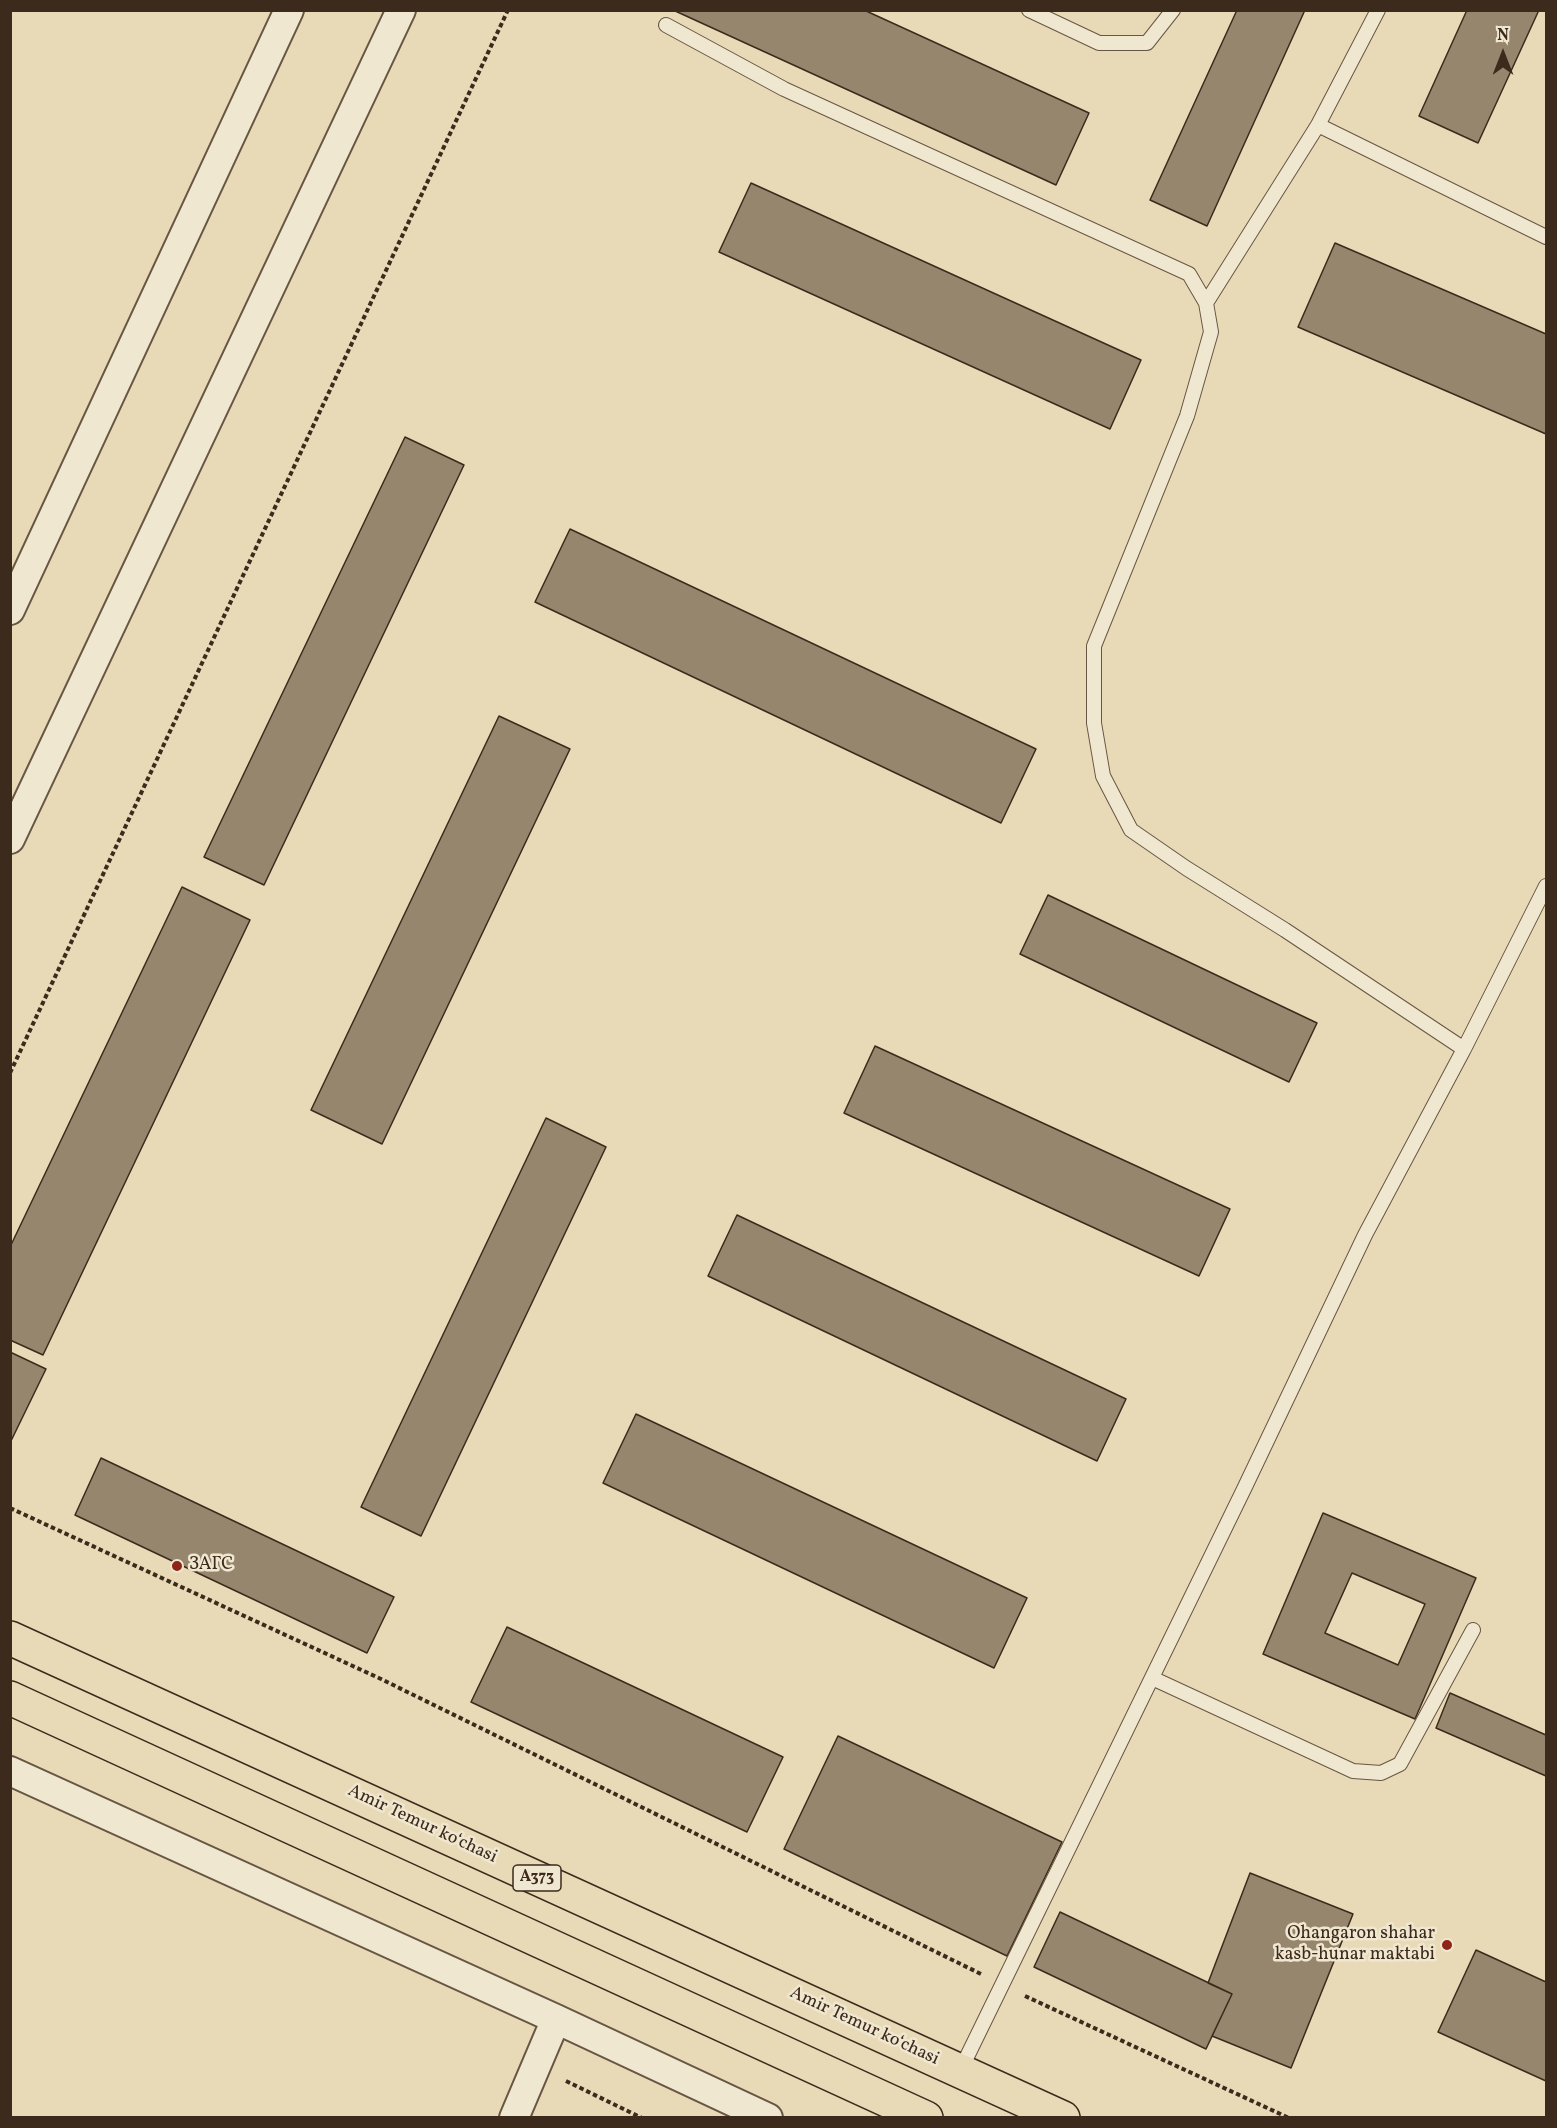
<!DOCTYPE html>
<meta charset="utf-8">
<style>
body{margin:0}
#map{position:relative;width:1557px;height:2128px;overflow:hidden;background:#e8dab7;font-family:Vollkorn,serif}
canvas{display:block}
.frame{position:absolute;inset:0;border:12px solid #3c2a1c;pointer-events:none}
.north{position:absolute;left:1473px;top:24px;width:60px;height:60px;-webkit-text-stroke:4px #f0e7d0;paint-order:stroke;rotate:0deg;font-size:16px;font-weight:700;line-height:24px;text-align:center;color:#3c2a1c}
.north::after{content:'';display:block;margin:auto;width:21px;height:27px;background:#3c2a1c;clip-path:polygon(50% 0,100% 100%,50% 72%,0 100%)}
</style>
<div id="map">
<canvas width="1557" height="2128"></canvas>
<div class="frame"></div>
<div class="north">N</div>
</div>
<script>
const ctx = document.querySelector('canvas').getContext('2d');
ctx.lineJoin = 'round';
function paint(path, color) {
  ctx.fillStyle = color;
  ctx.fill(path, 'evenodd');
}
function toPath(rows) {
  const path = new Path2D();
  for (const r of rows) {
    path.moveTo(r[0], r[1]);
    for (let i = 2; i < r.length; i += 2) path.lineTo(r[i], r[i + 1]);
  }
  return path;
}
function strokePath(path, color, width, dash) {
  ctx.strokeStyle = color;
  ctx.lineWidth = width;
  ctx.lineCap = dash ? 'butt' : 'round';
  ctx.setLineDash(dash || []);
  ctx.stroke(path);
}
function drawText(font, color, halo, rows, align = 'center') {
  ctx.font = font + ' Vollkorn,serif';
  ctx.lineWidth = 5;
  ctx.setLineDash([]);
  ctx.textBaseline = 'middle';
  ctx.strokeStyle = halo;
  ctx.fillStyle = color;
  for (const [text, x, y, turn = 0] of rows) {
    ctx.save();
    ctx.translate(x, y);
    ctx.rotate((+turn || 0) * Math.PI / 180);
    ctx.textAlign = isNaN(turn) ? turn : align;
    if (halo) ctx.strokeText(text, 0, 0);
    ctx.fillText(text, 0, 0);
    ctx.restore();
  }
}
const building = toPath([
 [673,10,864,10,1089,113,1056,185,673,10],
 [1237,10,1305,10,1207,226,1150,200,1237,10],
 [1467,10,1539,10,1478,143,1419,116,1467,10],
 [751,183,1141,360,1110,429,719,252,751,183],
 [1335,243,1546,334,1546,434,1298,327,1335,243],
 [405,437,464,465,264,885,204,857,405,437],
 [570,529,1036,749,1001,823,535,602,570,529],
 [499,716,570,749,382,1144,311,1110,499,716],
 [182,887,250,920,43,1355,10,1340,10,1247,182,887],
 [1048,895,1317,1023,1289,1082,1020,954,1048,895],
 [875,1046,1230,1209,1199,1276,844,1113,875,1046],
 [546,1118,606,1147,421,1536,361,1507,546,1118],
 [737,1215,1126,1399,1097,1461,708,1276,737,1215],
 [10,1352,46,1369,10,1443,10,1352],
 [636,1414,1027,1598,994,1668,603,1483,636,1414],
 [101,1458,394,1597,367,1653,75,1515,101,1458],
 [1323,1513,1476,1578,1415,1719,1263,1654,1323,1513],
 [1352,1573,1425,1604,1398,1665,1325,1633,1352,1573],
 [507,1627,783,1757,747,1832,471,1702,507,1627],
 [1450,1693,1546,1735,1546,1776,1436,1728,1450,1693],
 [838,1736,1062,1842,1007,1956,784,1849,838,1736],
 [1250,1873,1353,1914,1291,2068,1212,2036,1232,1994,1208,1983,1250,1873],
 [1060,1912,1232,1994,1206,2049,1034,1967,1060,1912],
 [1476,1950,1546,1982,1546,2081,1438,2032,1476,1950]
]);
const path = toPath([
 [10,1073,508,10],
 [10,1508,381,1679,981,1974],
 [1025,1996,1289,2118],
 [566,2081,642,2118]
]);
const lane = toPath([
 [1029,10,1099,43,1147,43,1173,10],
 [666,25,784,89,1189,274,1206,303,1211,332,1187,416,1094,646,1094,723,1103,776,1131,830,1186,868,1285,930,1464,1049],
 [1318,125,1546,237],
 [1206,303,1318,125,1378,10],
 [1152,1678,1353,1771,1381,1773,1400,1764,1473,1630],
 [960,2071,1244,1489,1365,1235,1464,1049,1546,886]
]);
const street = toPath([
 [10,610,289,10],
 [10,839,401,10],
 [10,1771,556,2019,768,2118],
 [514,2118,556,2019]
]);
const highway = toPath([
 [10,1638,1063,2118],
 [10,1698,926,2118]
]);
const markers = [
 [177,1566,6,"#8f2418"],
 [1447,1945,6,"#8f2418"]
];
const shields = [
 [537,1878,48]
];
const shieldNames = [
 ["A373",537,1878]
];
const poiNames = [
 ["ЗАГС",189,1566],
 ["Ohangaron shahar",1435,1935,"right"],
 ["kasb-hunar maktabi",1435,1956,"right"]
];
const streetNames = [
 ["Amir Temur koʻchasi",422,1825,25],
 ["Amir Temur koʻchasi",864,2027,25]
];
paint(building, '#95866d');
strokePath(building, '#3c2a1c', 1.5);
strokePath(lane, '#675643', 16);
strokePath(street, '#675643', 32);
strokePath(highway, '#3c2a1c', 36);
strokePath(path, '#3c2a1c', 4, [4.5, 3]);
strokePath(lane, '#f0e7d0', 14);
strokePath(street, '#f0e7d0', 28);
strokePath(highway, '#e8dab7', 33);
for (const [x, y, r, color] of markers) {
  const dot = new Path2D();
  dot.arc(x, y, r, 0, 2 * Math.PI);
  ctx.fillStyle = color;
  ctx.fill(dot);
  strokePath(dot, '#f0e7d0', 2);
}
for (const [x, y, w] of shields) {
  const box = new Path2D();
  box.roundRect(x - w / 2, y - 13, w, 26, 4.5);
  ctx.fillStyle = '#f0e7d0';
  ctx.fill(box);
  strokePath(box, '#3c2a1c', 1.5);
}
drawText('bold 16px', '#3c2a1c', null, shieldNames);
drawText('18px', '#3c2a1c', '#f0e7d0', poiNames, 'left');
drawText('18px', '#3c2a1c', '#f0e7d0', streetNames);
</script>
